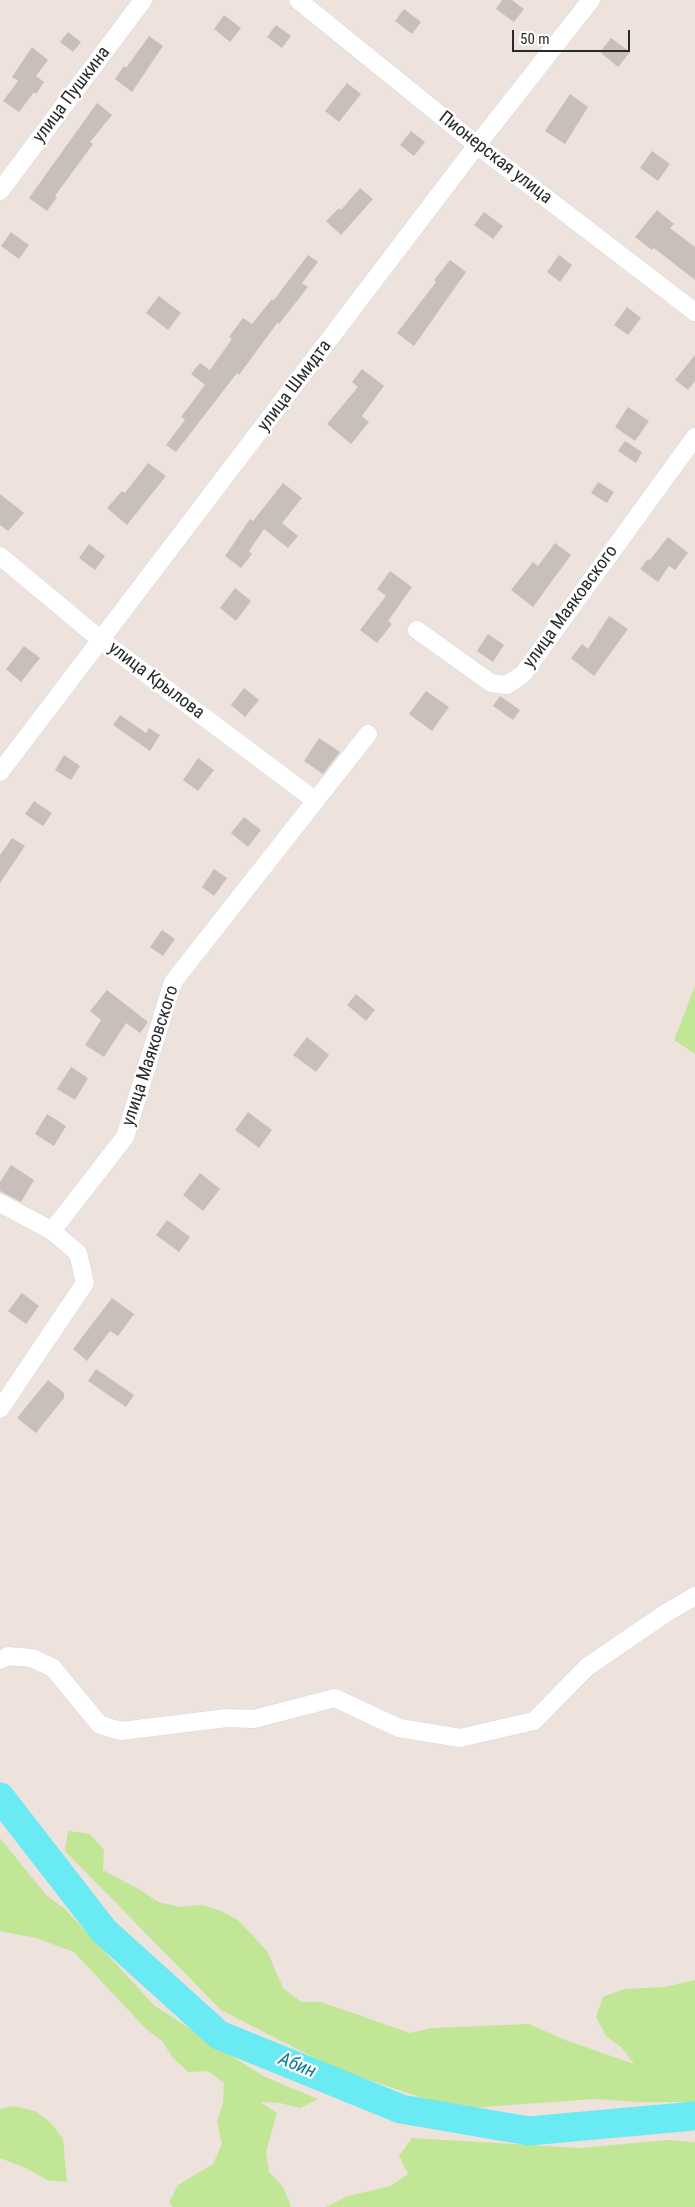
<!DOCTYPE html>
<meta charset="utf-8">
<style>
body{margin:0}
#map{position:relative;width:695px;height:2207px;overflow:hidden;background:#ede2dc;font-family:"Roboto Condensed",sans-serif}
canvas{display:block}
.scale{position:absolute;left:512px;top:30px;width:118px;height:22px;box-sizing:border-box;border:2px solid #2a2a2a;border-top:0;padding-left:6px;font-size:15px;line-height:18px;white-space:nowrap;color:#2a2a2a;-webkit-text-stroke:4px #fff;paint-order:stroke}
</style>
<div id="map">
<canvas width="695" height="2207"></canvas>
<div class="scale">50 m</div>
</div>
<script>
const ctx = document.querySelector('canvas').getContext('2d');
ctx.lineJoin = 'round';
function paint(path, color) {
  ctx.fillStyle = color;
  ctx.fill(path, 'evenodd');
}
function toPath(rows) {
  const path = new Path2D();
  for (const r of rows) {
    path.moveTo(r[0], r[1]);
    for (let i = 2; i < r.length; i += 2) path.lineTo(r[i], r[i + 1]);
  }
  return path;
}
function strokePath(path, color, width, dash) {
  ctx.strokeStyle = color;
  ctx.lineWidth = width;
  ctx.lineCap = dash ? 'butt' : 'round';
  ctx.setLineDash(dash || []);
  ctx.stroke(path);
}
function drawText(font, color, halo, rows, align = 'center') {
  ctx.font = font + ' "Roboto Condensed",sans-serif';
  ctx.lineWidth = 4.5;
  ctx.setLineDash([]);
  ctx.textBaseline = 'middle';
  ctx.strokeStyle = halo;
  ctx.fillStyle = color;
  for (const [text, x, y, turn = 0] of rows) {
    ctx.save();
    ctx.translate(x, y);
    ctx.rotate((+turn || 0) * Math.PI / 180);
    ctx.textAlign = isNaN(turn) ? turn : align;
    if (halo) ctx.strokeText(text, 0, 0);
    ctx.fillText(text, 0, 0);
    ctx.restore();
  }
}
const green = toPath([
 [695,986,695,1054,674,1040],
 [68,1831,90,1834,104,1850,103,1870,142,1891,158,1902,180,1907,202,1905,221,1911,239,1921,267,1951,283,1988,301,2002,321,2002,410,2033,432,2028,529,2024,565,2040,634,2064,622,2048,606,2036,596,2017,603,1997,624,1989,665,1987,695,1980,695,2102,636,2102,595,2099,455,2109,334,2068,221,2010,65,1851],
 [0,1838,46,1895,65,1909,155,2006,263,2076,318,2099,300,2108,280,2103,260,2102,277,2113,266,2152,269,2172,283,2187,291,2207,173,2207,169,2203,178,2185,213,2164,222,2144,217,2122,223,2103,224,2083,208,2071,188,2072,173,2058,162,2041,147,2030,74,1952,36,1938,0,1931],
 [13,2106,35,2111,51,2123,63,2139,67,2182,47,2180,26,2168,0,2158,0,2109],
 [412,2138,579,2148,669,2140,692,2142,695,2142,695,2207,326,2207,348,2196,391,2186,408,2174,399,2156]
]);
const river = toPath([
 [0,1797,104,1931,219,2035,401,2109,529,2131,695,2116]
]);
const building = toPath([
 [502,0,512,0,524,9,514,22,496,9],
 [404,9,421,22,412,34,395,21],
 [224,15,241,28,230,42,214,29],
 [276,25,291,36,282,48,267,37],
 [68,32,81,42,73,52,60,42],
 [149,36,163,46,132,92,115,79,124,66,126,68],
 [611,38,630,52,618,67,600,52],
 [32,47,48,60,36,76,44,82,36,94,34,92,19,112,3,101,18,81,12,77],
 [347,83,361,94,339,122,325,111],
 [570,94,588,107,565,144,545,131],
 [97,103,112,115,90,142,93,144,55,196,57,197,47,211,29,198],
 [411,131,425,142,414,156,400,145],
 [652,151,670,164,658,181,640,168],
 [360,188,373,199,341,235,326,221,339,208,341,210],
 [657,210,674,224,670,228,695,247,695,280,654,248,652,250,635,237],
 [484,212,503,226,493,239,474,225],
 [11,232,29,245,19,259,1,246],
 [308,255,318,262,302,283,308,287,279,324,278,322,239,375,237,373,176,452,166,445,185,420,181,417,205,385,191,374,200,363,210,370,232,339,229,337,243,318,252,324,272,299,273,301],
 [559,255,572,265,560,282,547,272],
 [450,260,466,272,414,346,397,333,436,282,434,280],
 [159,296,181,313,168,330,146,313],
 [627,307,641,318,628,335,614,325],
 [695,355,695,381,688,390,675,380],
 [362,369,384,386,362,416,369,422,351,444,327,424,358,387,352,382],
 [628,407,649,421,635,441,615,427],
 [625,441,642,452,636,463,618,451],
 [148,463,166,476,127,525,107,508,122,491,125,493],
 [598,482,614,492,607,503,591,493],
 [283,483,302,498,282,523,298,536,288,548,264,529,249,551,252,554,241,568,225,556,250,519,253,521],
 [0,494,24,513,8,531,0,525],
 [668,537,688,553,675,570,669,566,658,582,640,569,648,559,650,560],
 [555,543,571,555,533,607,511,590,533,562,538,566],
 [89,544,105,556,95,570,79,558],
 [390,571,412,587,388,621,392,624,377,643,360,630,386,596,377,589],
 [235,588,251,601,236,621,220,608],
 [609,616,628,629,594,676,571,658,582,644,588,649],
 [488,634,504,645,493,662,477,651],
 [24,646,40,658,21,682,6,669],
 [244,688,259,700,245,717,231,705],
 [426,691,449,707,432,731,409,714],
 [500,696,520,710,513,720,493,706],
 [120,715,146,733,149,728,160,735,150,751,113,725],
 [319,738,340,752,323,774,304,761],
 [64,755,80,766,71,780,55,770],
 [198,758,214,770,198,791,183,780],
 [34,801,52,813,43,826,25,814],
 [244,817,261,830,248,847,231,833],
 [12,838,25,846,0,883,0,855],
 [214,869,227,878,214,896,202,887],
 [162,930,175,939,163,956,150,947],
 [107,990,148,1022,140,1033,126,1023,104,1057,85,1045,101,1020,90,1011],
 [356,994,375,1010,366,1021,347,1005],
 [307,1037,329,1055,316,1072,293,1055],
 [71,1067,88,1078,75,1100,57,1089],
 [248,1112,272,1130,259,1148,235,1130],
 [47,1114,66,1126,54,1146,35,1134],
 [11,1165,34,1180,21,1202,0,1191,0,1182],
 [200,1173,220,1189,203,1211,183,1195],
 [167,1220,190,1237,179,1252,156,1235],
 [22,1293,39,1306,26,1324,8,1311],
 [112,1298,134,1314,118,1336,110,1331,87,1361,73,1349],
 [96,1369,134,1395,126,1407,88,1381],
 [48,1380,64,1393,64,1398,36,1433,17,1418]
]);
const minor = toPath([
 [298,0,477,145,695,312],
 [0,191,143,0],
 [0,556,101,640,316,801],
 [417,630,491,683,507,685,523,674,695,437],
 [0,772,477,145,591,0],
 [0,1203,52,1231,78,1253,85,1283,0,1409],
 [52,1231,125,1137,173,982,368,734],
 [0,1660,8,1656,32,1658,53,1668,100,1725,121,1731,227,1718,254,1719,335,1698,399,1728,460,1738,534,1721,587,1667,666,1613,695,1596]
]);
const streetNames = [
 ["улица Пушкина",72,95,-53],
 ["Пионерская улица",495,158,38],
 ["улица Шмидта",295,386,-53],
 ["улица Маяковского",571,607,-54],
 ["улица Крылова",156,681,37],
 ["улица Маяковского",151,1056,-72]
];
const waterNames = [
 ["Абин",297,2066,22]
];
paint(green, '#c1e696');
strokePath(river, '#6aeaf3', 29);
paint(building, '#c8bfbb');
strokePath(minor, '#d1d8e4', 19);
strokePath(minor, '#fff', 18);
drawText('18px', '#2a2a2a', '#fff', streetNames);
drawText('italic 19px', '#097e92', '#fff', waterNames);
</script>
